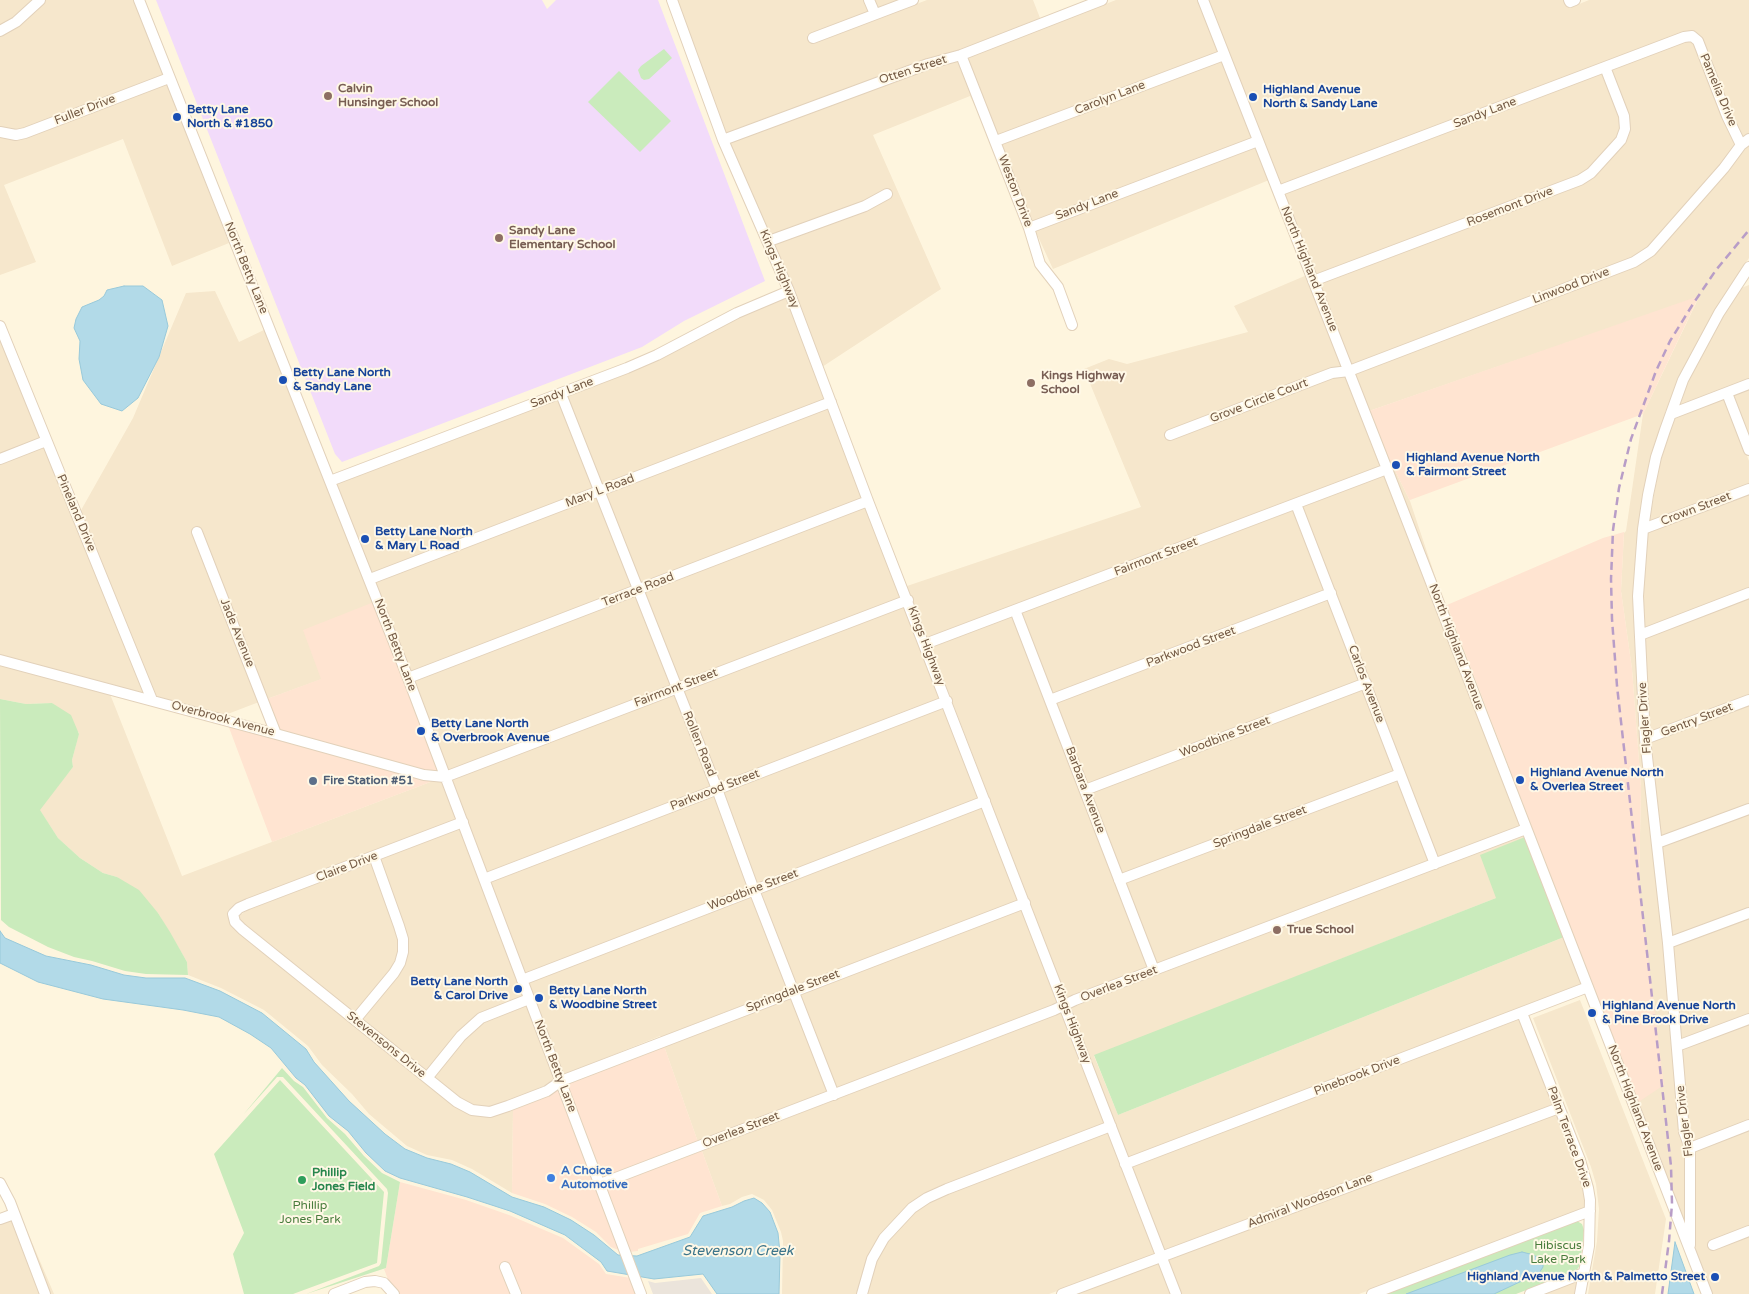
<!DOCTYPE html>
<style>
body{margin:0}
canvas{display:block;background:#fef5de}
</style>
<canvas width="1749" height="1294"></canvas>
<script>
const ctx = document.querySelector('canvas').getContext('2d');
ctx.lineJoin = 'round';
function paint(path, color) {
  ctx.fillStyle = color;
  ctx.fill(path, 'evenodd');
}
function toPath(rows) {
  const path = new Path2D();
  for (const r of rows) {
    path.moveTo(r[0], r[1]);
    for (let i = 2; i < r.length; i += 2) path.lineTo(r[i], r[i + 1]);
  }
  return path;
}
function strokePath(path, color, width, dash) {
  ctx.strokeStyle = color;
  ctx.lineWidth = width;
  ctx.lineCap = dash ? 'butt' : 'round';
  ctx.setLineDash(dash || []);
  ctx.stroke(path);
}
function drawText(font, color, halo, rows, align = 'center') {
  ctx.font = font + ' "Varela Round",sans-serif';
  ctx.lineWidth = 4;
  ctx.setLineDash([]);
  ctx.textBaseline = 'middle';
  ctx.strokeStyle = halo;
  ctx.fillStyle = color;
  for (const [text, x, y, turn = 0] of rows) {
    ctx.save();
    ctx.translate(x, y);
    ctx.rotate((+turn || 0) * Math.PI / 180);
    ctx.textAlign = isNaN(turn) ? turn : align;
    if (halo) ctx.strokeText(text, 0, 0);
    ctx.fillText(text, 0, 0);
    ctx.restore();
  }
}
const residential = toPath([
 [0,0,34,0,13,18,0,26],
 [46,0,134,0,164,75,23,128,15,131,2,127,0,126,0,36,18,26,34,13],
 [677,0,865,0,869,12,807,35,811,44,927,0,1033,0,1040,18,960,51,926,59,726,133],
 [874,0,900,0,877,9],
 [1116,0,1198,0,1219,52,998,135,967,58],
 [1207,0,1564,0,1572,7,1589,0,1749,0,1749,133,1743,138,1695,31,1691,30,1690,32,1280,185],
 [1691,41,1694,44,1736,144,1721,165,1648,247,1632,258,1351,365,1319,284,1583,184,1595,176,1625,143,1610,70,1685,42],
 [959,61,985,126,970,96,873,135,941,289,822,367,774,244,867,211,892,196,888,188,863,202,771,236,744,178,730,142,929,68],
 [1222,61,1252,138,1031,222,1001,144],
 [1602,73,1620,117,1621,128,1618,137,1589,169,1578,176,1316,275,1284,194],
 [167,84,229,243,172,266,123,139,4,185,36,262,0,275,0,136,8,139,17,140,26,137],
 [1749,145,1749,258,1715,310,1679,377,1668,410,1665,411,1666,413,1640,525,1638,526,1634,632,1640,737,1663,940,1671,1044,1686,1148,1685,1229,1572,934,1639,886,1641,788,1632,669,1621,591,1624,533,1626,531,1643,414,1699,297,1369,411,1354,373,1637,266],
 [1256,147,1269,180,1053,269,1035,230],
 [1307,275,1343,367,1330,368,1165,432,1167,440,1333,377,1346,376,1382,466,927,638,881,521,907,586,1141,507,1084,369,1109,359,1127,364,1248,332,1234,306],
 [1749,285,1749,379,1678,406,1687,382,1723,316,1741,288],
 [215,291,239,342,266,329,374,602,322,679,267,699,199,527,192,529,259,702,225,715,155,696,80,512,133,418,186,293],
 [787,297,825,399,601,486,566,396,739,317],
 [0,337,40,438,0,454],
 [1749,389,1749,438,1733,396],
 [1725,398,1749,461,1749,484,1649,522,1661,458,1674,417],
 [558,399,593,489,372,573,336,484],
 [828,408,863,498,640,584,605,494],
 [1380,440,1410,501,1445,606,1447,605,1534,834,1533,834],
 [44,447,105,592,145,694,0,655,0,464],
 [1385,475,1521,826,1437,858,1302,507],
 [1749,494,1749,588,1644,628,1642,596,1647,532],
 [597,497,632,587,411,672,375,582],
 [866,507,902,597,679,682,643,593],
 [1294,510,1326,590,1052,694,1021,613],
 [635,596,671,685,448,771,414,681],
 [1749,598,1749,695,1649,733,1644,638],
 [1329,599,1360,680,1087,784,1055,703],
 [905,606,941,698,719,783,682,691],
 [1013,616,1148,967,1067,999,931,647],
 [0,664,110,694,182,876,433,781,443,782,457,819,228,910,227,913,355,1027,425,1082,492,1116,513,1110,512,1193,472,1169,452,1160,427,1155,407,1146,369,1114,352,1094,322,1065,308,1046,264,1010,221,988,188,975,187,962,158,913,117,877,103,873,80,858,58,838,39,809,73,767,72,760,79,733,52,703,26,704,0,699],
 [1363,689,1395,771,1122,874,1090,793],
 [674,694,711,786,486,873,451,780],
 [1749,705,1749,804,1661,837,1650,742],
 [945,707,979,798,756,884,722,792],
 [1398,780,1429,861,1156,964,1125,883],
 [714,795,749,887,524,974,489,882],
 [983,807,1019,900,796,985,760,893],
 [1749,814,1749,908,1671,937,1662,847],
 [460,828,523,996,478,1015,458,1033,427,1072,362,1020,404,964,379,859],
 [1524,835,1525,837,1496,898,1094,1056,1118,1115,1564,937,1582,984,1127,1158,1070,1008],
 [372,862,395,927,399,951,390,970,354,1014,244,926,238,919,238,916,250,909],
 [752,896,788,988,661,1037,660,1036,563,1075,527,983],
 [1023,909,1059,1003,836,1089,799,994],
 [1749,918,1749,1014,1681,1040,1672,947],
 [792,997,829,1092,698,1142,664,1046],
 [1580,1000,1666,1219,1655,1294,1588,1294,1597,1241,1599,1209,1596,1184,1591,1167,1533,1018],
 [527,1005,556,1079,548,1084,517,1098,490,1107,473,1105,459,1098,434,1078,464,1040,483,1023],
 [1063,1012,1105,1123,909,1205,881,1236,868,1257,857,1294,782,1294,783,1241,781,1232,772,1210,764,1200,752,1194,742,1197,730,1204,722,1206,702,1151],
 [1520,1019,1553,1105,1165,1251,1131,1166],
 [1749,1024,1749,1120,1692,1142,1689,1132,1681,1050],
 [1556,1113,1580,1174,1586,1200,1585,1208,1359,1294,1181,1294,1168,1259],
 [1749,1131,1749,1226,1708,1242,1711,1251,1749,1236,1749,1294,1711,1294,1694,1251,1694,1151],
 [1109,1132,1157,1254,1049,1294,866,1294,876,1261,888,1241,914,1212,929,1202,949,1193],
 [15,1205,19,1212,54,1294,50,1294],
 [12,1220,41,1294,0,1294,0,1224],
 [1160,1262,1172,1294,1076,1294],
 [1578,1281,1576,1294,1544,1294]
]);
const commercial = toPath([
 [1699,296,1643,414,1410,500,1410,501,1380,440,1369,411],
 [1624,532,1621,591,1632,669,1641,788,1639,886,1664,1085,1637,1103,1447,605,1603,538],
 [374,602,439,772,425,771,279,730,267,699,321,679,303,630],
 [228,725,423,780,433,781,272,842],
 [664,1046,698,1142,603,1179,566,1084],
 [559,1088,621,1251,611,1247,596,1232,572,1217,545,1204,512,1193,513,1110,548,1096],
 [702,1151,722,1206,700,1213,688,1234,638,1249,638,1251,629,1252,606,1187],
 [400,1182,466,1200,509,1215,563,1238,599,1264,606,1274,631,1278,636,1294,520,1294,507,1261,500,1264,511,1294,398,1294,389,1282,384,1269,386,1268]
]);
const industrial = toPath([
 [701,1278,712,1294,653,1294,648,1281,655,1283]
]);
const education = toPath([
 [156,0,542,0,547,9,556,0,658,0,765,281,684,321,642,347,342,462,335,454]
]);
const green = toPath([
 [664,49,672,58,649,79,644,80,641,78,638,70,641,66],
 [619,71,671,121,640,152,588,102],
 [0,699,26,704,52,703,71,715,79,734,72,760,73,767,40,810,58,838,80,858,103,873,117,877,139,890,158,913,170,932,187,962,188,975,146,974,125,971,92,961,74,957,48,947,9,927,1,920],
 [1525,837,1564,937,1118,1115,1094,1055,1496,898,1480,855],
 [282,1068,294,1081,303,1087,327,1118,345,1134,364,1156,382,1173,400,1182,386,1268,306,1294,379,1266,381,1263,388,1193,387,1189,283,1077,277,1077,243,1115],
 [280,1080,384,1192,377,1263,293,1294,244,1294,233,1254,244,1233,214,1154],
 [1577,1221,1582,1224,1584,1230,1580,1265,1576,1271,1516,1294,1384,1294]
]);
const water = toPath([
 [124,286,143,286,162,300,168,326,159,357,138,398,122,411,101,404,83,380,79,359,80,341,74,328,76,319,82,307,99,300,104,296,107,290,124,286],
 [0,931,5,938,46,956,91,965,124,975,146,978,185,978,220,991,262,1013,306,1049,314,1062,349,1101,385,1134,405,1149,427,1158,451,1164,470,1172,512,1197,544,1207,571,1220,594,1235,618,1255,637,1256,690,1237,703,1216,732,1207,744,1201,754,1198,762,1203,770,1212,778,1233,780,1253,779,1294,717,1294,703,1274,654,1279,607,1271,601,1262,565,1235,510,1211,467,1197,400,1178,385,1171,366,1153,348,1131,329,1116,305,1085,296,1078,271,1048,250,1034,219,1017,183,1010,103,999,38,982,0,963,0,931],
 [1675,1242,1694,1294,1668,1294,1675,1242],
 [1522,1252,1534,1255,1543,1262,1543,1267,1539,1273,1494,1294,1406,1294,1510,1255,1522,1252]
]);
const minor = toPath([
 [139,0,408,678,641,1294],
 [672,0,723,140,789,291,868,501,1176,1294],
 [869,0,875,14],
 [1203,0,1387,469,1707,1294],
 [1569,0,1570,2,1575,0],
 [0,31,16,22,40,0],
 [813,38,913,0],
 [961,55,1029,228,1040,264,1058,287,1072,325],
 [0,132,16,135,25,133,169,78],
 [723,140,928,64,961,55,1102,0],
 [996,141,1224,55],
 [1278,191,1684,37,1692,36,1698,41,1727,116,1741,145],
 [1029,228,1258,141],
 [769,241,865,206,887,194],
 [1313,281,1580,180,1591,173,1621,140,1625,129,1624,116,1605,67],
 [0,326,152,700],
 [1727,393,1749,450],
 [561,394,717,789,754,890,834,1095],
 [1671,414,1749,384],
 [1170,435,1332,373,1349,371,1634,262,1651,251,1724,168,1741,145,1749,139],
 [0,459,46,441],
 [330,481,627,368,657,355,737,313,789,291],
 [1296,504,1435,864],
 [1643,529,1749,489],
 [197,532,276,734],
 [370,579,831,402],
 [1015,610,1154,970],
 [1640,635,1749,593],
 [925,644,1387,469],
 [0,660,276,734,424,775,445,777,908,600],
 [408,678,868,501],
 [1050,700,1331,593],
 [1645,739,1749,700],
 [1085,790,1366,683],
 [463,822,248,904,239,908,233,914,235,922,242,929,457,1102,472,1110,490,1112,508,1106,547,1091,561,1081,1025,903],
 [1657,843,1749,809],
 [484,879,947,701],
 [1119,880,1400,774],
 [1668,943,1749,913],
 [522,980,985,801],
 [1522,1013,1580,1160,1588,1188,1590,1200,1589,1246,1580,1294],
 [355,1020,394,973,400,963,403,952,403,939,399,926,374,856],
 [1677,1046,1749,1019],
 [427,1078,461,1036,481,1018,529,999],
 [1690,1148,1749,1125],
 [1125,1164,1588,987],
 [0,1183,10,1202,45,1294],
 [600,1184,1054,1010,1075,1000,1526,829],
 [0,1219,14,1214],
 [1690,1245,1690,1148,1684,1132,1668,943,1645,739,1638,596,1643,529,1648,495,1656,457,1665,430,1683,380,1719,313,1749,267],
 [1713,1245,1749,1231],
 [505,1267,516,1294],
 [334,1294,365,1282,375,1281,384,1283,394,1294],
 [862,1294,872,1259,884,1238,912,1208,927,1198,947,1189,1111,1126],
 [1062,1294,1559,1108],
 [1372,1294,1590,1211],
 [1530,1294,1584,1273]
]);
const rail = toPath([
 [1662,1294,1669,1241,1672,1204,1671,1166,1617,686,1612,619,1611,579,1613,530,1619,488,1631,439,1656,371,1670,341,1693,304,1716,270,1749,230]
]);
const markers = [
 [328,96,5,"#8d6e63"],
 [1253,97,5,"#1a4fb4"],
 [177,117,5,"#1a4fb4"],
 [499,238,5,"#8d6e63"],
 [283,380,5,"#1a4fb4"],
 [1031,383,5,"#8d6e63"],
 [1396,465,5,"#1a4fb4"],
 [365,539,5,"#1a4fb4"],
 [421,731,5,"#1a4fb4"],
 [1520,780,5,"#1a4fb4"],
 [313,781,5,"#5c6f8a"],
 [1277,930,5,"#8d6e63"],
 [518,989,5,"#1a4fb4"],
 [539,998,5,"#1a4fb4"],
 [1592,1013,5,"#1a4fb4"],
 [551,1178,5,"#3f7fe0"],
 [302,1180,5,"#2e9e5b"],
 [1715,1277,5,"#1a4fb4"]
];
const streetNames = [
 ["Otten Street",913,70,-18],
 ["Pamelia Drive",1718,90,67],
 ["Carolyn Lane",1110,98,-21],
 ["Fuller Drive",85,110,-21],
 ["Sandy Lane",1485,113,-21],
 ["Weston Drive",1015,191,69],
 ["Sandy Lane",1087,205,-21],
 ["Rosemont Drive",1510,207,-21],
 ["North Betty Lane",246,268,68],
 ["Kings Highway",779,269,67],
 ["North Highland Avenue",1309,269,68],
 ["Linwood Drive",1571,286,-21],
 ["Sandy Lane",562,393,-21],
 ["Grove Circle Court",1259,401,-21],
 ["Mary L Road",600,491,-21],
 ["Crown Street",1696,509,-21],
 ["Pineland Drive",76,513,67],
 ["Fairmont Street",1156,557,-21],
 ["Terrace Road",638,590,-21],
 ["Jade Avenue",237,633,68],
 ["North Betty Lane",395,645,69],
 ["Kings Highway",926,646,69],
 ["Parkwood Street",1191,647,-21],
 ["North Highland Avenue",1456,647,69],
 ["Carlos Avenue",1366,684,69],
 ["Fairmont Street",676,688,-21],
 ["Flagler Drive",1645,718,-94],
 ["Overbrook Avenue",223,719,15],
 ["Gentry Street",1697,720,-21],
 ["Woodbine Street",1225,737,-21],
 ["Rollen Road",699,744,68],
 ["Parkwood Street",715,790,-21],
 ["Barbara Avenue",1085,790,69],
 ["Springdale Street",1260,827,-21],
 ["Claire Drive",347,867,-21],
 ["Woodbine Street",753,890,-21],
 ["Overlea Street",1119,984,-21],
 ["Springdale Street",793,991,-21],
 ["Kings Highway",1072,1024,69],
 ["Stevensons Drive",386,1045,39],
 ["North Betty Lane",555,1066,69],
 ["Pinebrook Drive",1357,1076,-21],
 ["North Highland Avenue",1635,1108,69],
 ["Flagler Drive",1685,1121,-97],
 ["Overlea Street",741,1130,-21],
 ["Palm Terrace Drive",1569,1137,70],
 ["Admiral Woodson Lane",1310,1201,-21]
];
const educationNames = [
 ["Calvin",338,89],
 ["Hunsinger School",338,103],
 ["Sandy Lane",509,231],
 ["Elementary School",509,245],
 ["Kings Highway",1041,376],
 ["School",1041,390],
 ["True School",1287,930]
];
const transitNames = [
 ["Highland Avenue",1263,90],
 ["North & Sandy Lane",1263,104],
 ["Betty Lane",187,110],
 ["North & #1850",187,124],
 ["Betty Lane North",293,373],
 ["& Sandy Lane",293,387],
 ["Highland Avenue North",1406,458],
 ["& Fairmont Street",1406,472],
 ["Betty Lane North",375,532],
 ["& Mary L Road",375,546],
 ["Betty Lane North",431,724],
 ["& Overbrook Avenue",431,738],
 ["Highland Avenue North",1530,773],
 ["& Overlea Street",1530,787],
 ["Betty Lane North",508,982,"right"],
 ["& Carol Drive",508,996,"right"],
 ["Betty Lane North",549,991],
 ["& Woodbine Street",549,1005],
 ["Highland Avenue North",1602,1006],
 ["& Pine Brook Drive",1602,1020],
 ["Highland Avenue North & Palmetto Street",1705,1277,"right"]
];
const serviceNames = [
 ["Fire Station #51",323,781]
];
const shopNames = [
 ["A Choice",561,1171],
 ["Automotive",561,1185]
];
const leisureNames = [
 ["Phillip",312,1173],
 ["Jones Field",312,1187]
];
const parkNames = [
 ["Phillip",310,1206],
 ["Jones Park",310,1220],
 ["Hibiscus",1558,1246],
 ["Lake Park",1558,1260]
];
const waterNames = [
 ["Stevenson Creek",738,1251]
];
paint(residential, '#f6e7cc');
paint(commercial, '#ffe4d1');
paint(industrial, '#ebe4db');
paint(education, '#f2dbfa');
paint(green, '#caebbc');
paint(water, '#b2dae8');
strokePath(water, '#98c9da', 1);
strokePath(minor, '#e2d1ba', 12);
strokePath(minor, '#fff', 10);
strokePath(rail, '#b89dc7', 2.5, [8, 5]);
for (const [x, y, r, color] of markers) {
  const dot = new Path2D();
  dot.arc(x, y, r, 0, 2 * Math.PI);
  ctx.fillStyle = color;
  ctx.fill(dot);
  strokePath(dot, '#fff8e6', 2);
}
drawText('12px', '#755b45', '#fff8e6', streetNames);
drawText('bold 12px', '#785e54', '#fff8e6', educationNames, 'left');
drawText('bold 12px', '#164399', '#fff8e6', transitNames, 'left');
drawText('bold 12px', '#4e5e75', '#fff8e6', serviceNames, 'left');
drawText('bold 12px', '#366cbe', '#fff8e6', shopNames, 'left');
drawText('bold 12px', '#27864d', '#fff8e6', leisureNames, 'left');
drawText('12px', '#487c3c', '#fff8e6', parkNames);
drawText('italic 14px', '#3d758b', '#fff8e6', waterNames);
</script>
